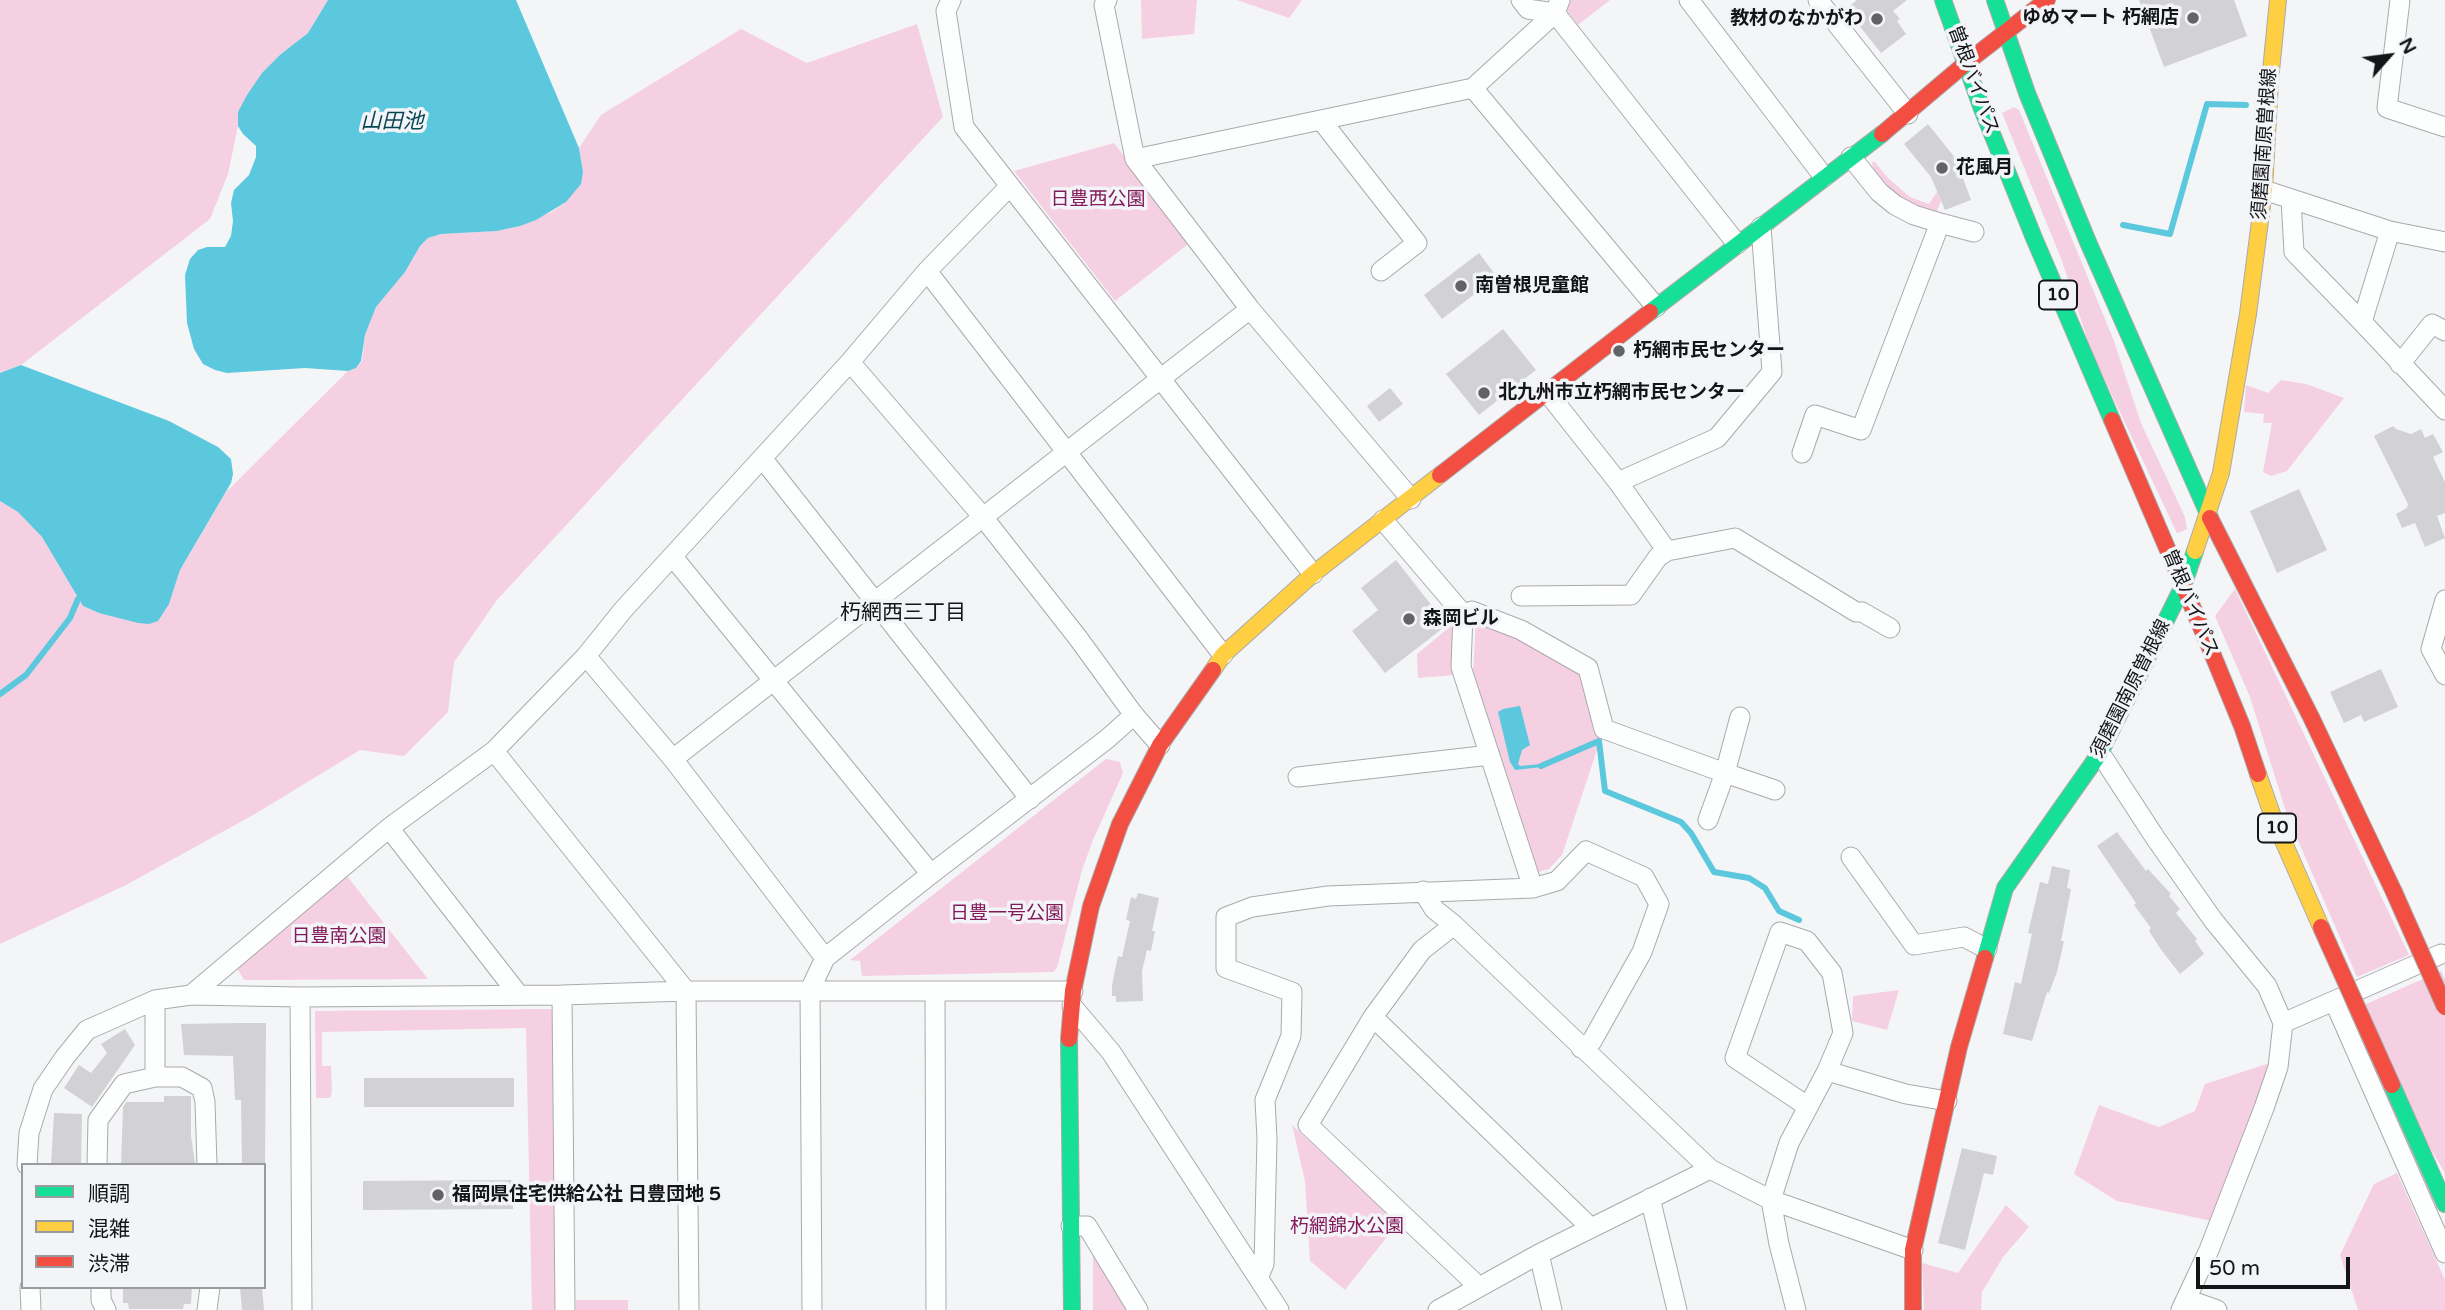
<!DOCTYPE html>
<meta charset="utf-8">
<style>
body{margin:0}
#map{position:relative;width:2445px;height:1310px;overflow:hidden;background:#f4f5f7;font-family:"Varela Round","Noto Sans JP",sans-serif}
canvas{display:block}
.legend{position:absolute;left:21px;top:1163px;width:245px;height:126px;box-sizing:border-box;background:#f3f4f8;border:2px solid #9a9b9e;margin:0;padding:9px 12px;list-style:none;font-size:21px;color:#141516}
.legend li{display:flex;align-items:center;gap:14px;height:35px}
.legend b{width:35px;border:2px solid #9a9b9e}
.north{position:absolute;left:2354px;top:21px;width:70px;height:70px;-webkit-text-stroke:5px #f3f4f8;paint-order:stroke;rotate:62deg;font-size:19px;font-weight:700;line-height:28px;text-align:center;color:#141516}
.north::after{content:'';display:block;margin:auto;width:24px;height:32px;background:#141516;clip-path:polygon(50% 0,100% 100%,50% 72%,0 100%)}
.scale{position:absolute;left:2196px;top:1257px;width:154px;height:32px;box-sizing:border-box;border:4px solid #141516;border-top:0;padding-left:9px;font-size:21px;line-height:24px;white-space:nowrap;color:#141516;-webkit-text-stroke:5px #f3f4f8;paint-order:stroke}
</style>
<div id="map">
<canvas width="2445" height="1310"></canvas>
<ul class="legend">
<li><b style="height:9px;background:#16e098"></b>順調</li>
<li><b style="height:9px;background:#ffcf43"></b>混雑</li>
<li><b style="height:9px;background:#f24e42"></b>渋滞</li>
</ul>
<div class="north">N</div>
<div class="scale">50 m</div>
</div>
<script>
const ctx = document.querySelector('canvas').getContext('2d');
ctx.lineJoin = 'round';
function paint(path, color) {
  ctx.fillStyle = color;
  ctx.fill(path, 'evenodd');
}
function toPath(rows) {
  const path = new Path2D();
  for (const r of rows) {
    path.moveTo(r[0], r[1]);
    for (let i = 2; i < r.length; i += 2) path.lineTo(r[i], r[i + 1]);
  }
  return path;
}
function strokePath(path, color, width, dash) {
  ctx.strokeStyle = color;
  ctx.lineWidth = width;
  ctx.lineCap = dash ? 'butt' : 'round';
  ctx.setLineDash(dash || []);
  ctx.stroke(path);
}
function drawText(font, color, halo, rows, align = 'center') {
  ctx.font = font + ' "Varela Round","Noto Sans JP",sans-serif';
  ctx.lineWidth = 7;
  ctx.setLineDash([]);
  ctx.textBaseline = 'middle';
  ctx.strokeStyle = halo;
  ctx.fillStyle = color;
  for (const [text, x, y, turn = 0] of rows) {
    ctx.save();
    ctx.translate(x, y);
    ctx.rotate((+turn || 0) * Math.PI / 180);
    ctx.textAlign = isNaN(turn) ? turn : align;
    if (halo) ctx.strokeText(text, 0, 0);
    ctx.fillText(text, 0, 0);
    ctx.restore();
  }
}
const green = toPath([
 [0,0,328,0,308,33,281,54,238,112,238,126,228,174,210,219,21,365,0,373],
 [1141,0,1197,0,1194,34,1142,39],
 [1237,0,1302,0,1289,18],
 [1565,0,1610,0,1578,25,1563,5],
 [917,24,943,117,497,600,454,662,448,712,404,756,360,750,255,814,126,885,0,944,0,501,18,511,42,537,83,606,99,613,117,617,169,604,180,570,226,492,348,371,356,368,362,361,365,335,376,307,405,272,420,246,428,238,441,234,497,231,520,226,553,211,566,202,583,172,579,148,601,115,741,29,807,63],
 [2014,107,2019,110,2114,341,2141,423,2185,517,2187,529,2183,531,2177,533,2091,351,2062,261,2002,113],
 [1114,143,1191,242,1115,301,1014,171],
 [1874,161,1888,178,1910,197,1929,204,1937,192,1941,201,1936,213,1912,206,1901,199,1874,172,1872,163],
 [2281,380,2306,384,2344,398,2287,471,2271,476,2263,472,2272,423,2263,423,2264,414,2244,412,2246,385,2268,393],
 [2235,589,2409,955,2357,977,2287,815,2250,697,2215,616],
 [1476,618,1581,669,1602,735,1562,855,1549,869,1538,872,1473,673],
 [1457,621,1455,675,1418,678,1417,654],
 [1106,759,1120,762,1123,773,1093,840,1082,870,1057,968,1053,972,862,976,860,961,850,960],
 [347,876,428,979,244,980,234,963],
 [2441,971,2445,979,2445,1173,2348,1012],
 [1899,990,1887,1030,1852,1021,1853,996],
 [554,1009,558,1310,532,1310,526,1028,322,1032,322,1066,331,1066,332,1092,330,1098,316,1098,315,1011],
 [2273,1062,2212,1221,2117,1201,2074,1174,2099,1105,2159,1127,2195,1111,2205,1084],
 [1292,1125,1398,1223,1345,1290,1310,1261,1305,1181],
 [2397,1173,2445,1280,2445,1310,2358,1310,2340,1255,2374,1184],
 [2006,1205,2029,1227,2003,1257,1982,1292,1981,1310,1924,1310,1922,1263,1958,1273],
 [1093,1256,1096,1256,1130,1310,1093,1310],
 [576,1300,628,1300,628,1310,576,1310]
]);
const water = toPath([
 [328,0,516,0,579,148,583,172,581,184,566,202,536,220,520,226,497,231,441,234,428,238,420,246,405,272,376,307,365,335,361,361,356,368,348,371,305,368,227,373,215,370,203,364,194,349,187,323,185,275,190,259,198,250,207,247,225,247,231,236,233,221,231,203,234,190,249,175,256,157,256,146,243,134,238,126,238,112,247,95,262,73,281,54,308,33],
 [21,365,169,421,218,447,231,459,233,474,231,483,180,570,169,604,158,621,149,624,138,623,99,613,83,606,42,537,18,512,0,501,0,373],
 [1520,706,1530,745,1522,750,1518,764,1520,766,1541,764,1542,767,1515,770,1510,762,1498,712,1503,709]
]);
const stream = toPath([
 [2123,225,2170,234,2207,104,2246,105],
 [0,694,26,675,70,618,78,599],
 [1541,766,1599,741,1605,791,1681,822,1691,833,1714,872,1749,878,1765,888,1779,911,1799,920]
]);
const building = toPath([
 [1857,0,1907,0,1893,11,1900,19,1897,21,1906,34,1881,53,1846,9],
 [2139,0,2234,0,2247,36,2164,67],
 [1928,124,1956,159,1971,200,1945,210,1931,177,1904,144],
 [1479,253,1497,277,1442,319,1424,295],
 [1503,329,1536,370,1479,415,1446,374],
 [1390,388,1403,404,1379,422,1367,406],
 [2393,426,2396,429,2411,434,2421,429,2425,438,2433,434,2443,452,2433,457,2445,482,2445,513,2437,516,2445,538,2425,547,2415,523,2402,528,2396,514,2407,508,2408,504,2374,436],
 [2299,489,2327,550,2277,573,2250,511],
 [1396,560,1447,625,1385,673,1352,631,1378,610,1361,588],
 [2381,669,2398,707,2364,722,2361,715,2344,723,2330,692],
 [2117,832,2146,871,2148,869,2171,894,2169,896,2180,909,2176,913,2197,939,2195,941,2204,954,2180,974,2162,951,2149,931,2151,928,2134,905,2136,903,2097,846],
 [2052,866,2070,870,2067,888,2071,889,2061,941,2064,941,2057,972,2049,993,2047,992,2032,1041,2003,1034,2015,982,2021,984,2032,934,2028,933,2040,882,2048,884],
 [1138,893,1159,898,1152,931,1155,931,1151,951,1147,950,1142,971,1143,1001,1116,1002,1116,996,1112,996,1112,985,1118,956,1122,957,1130,921,1126,920,1131,897,1136,899],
 [238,1023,266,1023,265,1165,242,1165,241,1100,235,1100,233,1056,184,1055,181,1024],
 [125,1029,135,1045,92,1107,64,1088,79,1065,91,1073,107,1053,101,1044],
 [364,1078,514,1078,514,1107,364,1107],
 [164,1096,191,1096,191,1136,195,1163,121,1165,123,1107,126,1102,164,1102],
 [54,1113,82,1114,81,1165,51,1165],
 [1962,1148,1997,1156,1993,1175,1984,1173,1965,1250,1938,1243],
 [513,1180,513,1209,363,1210,363,1181],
 [123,1287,192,1287,191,1304,184,1304,183,1309,129,1309,128,1303,123,1303],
 [240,1287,262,1287,264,1310,242,1310]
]);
const street = toPath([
 [951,0,946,11,964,127,1313,574],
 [1107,0,1104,5,1135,159,1250,309,1411,499],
 [1521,0,1528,9,1555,13,1737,244],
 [1689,0,1824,177],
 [1818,0,1908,114],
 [2400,0,2387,108,2445,127],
 [1473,88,1656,307],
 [1321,120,1417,243,1381,271],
 [1135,159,1473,88,1555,13,1560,0],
 [2264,190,2390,231,2445,242],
 [2291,199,2294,252,2362,322],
 [1940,223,1974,232],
 [2390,231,2362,322,2445,410],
 [927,271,1223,655],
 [850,362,983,517,1078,638,1134,715,1160,745],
 [2400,364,2432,324,2445,331],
 [1547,392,1618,482,1667,551],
 [1802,453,1815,415,1861,430,1940,223,1914,215,1895,205,1879,192,1851,157],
 [762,458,1030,799],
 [1618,482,1717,438,1772,372,1761,227],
 [673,557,931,874],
 [1521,596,1631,595,1658,557,1667,551,1735,538,1856,612,1862,612,1890,628],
 [2445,600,2431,649,2445,675],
 [1463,614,1472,611,1521,630,1588,668,1604,729,1725,773,1708,820],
 [586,656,673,759,825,958],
 [1740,717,1725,773,1775,790],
 [494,751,686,991,689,1310],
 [2100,753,2156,839,2213,920,2267,986,2283,1023,2441,954],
 [673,759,1250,309],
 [1298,777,1490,755],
 [389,828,518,994],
 [1851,857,1914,945,1964,937,1987,949],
 [1533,888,1557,881,1586,851,1644,877,1659,904,1642,952,1592,1041,1581,1048],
 [1423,891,1434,909,1454,925],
 [935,991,936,1310],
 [191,995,389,828,494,751,586,656,623,610,850,362,927,271,1010,186],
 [562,995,565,1310],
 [300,997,302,1310],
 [2334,1001,2445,1253],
 [1072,1006,1111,1052,1279,1310],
 [1373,1017,1591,1228],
 [1827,1071,1906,1094,1947,1101],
 [155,1077,182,1077,202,1088,205,1102,207,1165],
 [27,1165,29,1133,43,1089,65,1057,87,1030,155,1000,191,995,300,997,562,995,686,991,1073,991],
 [97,1165,98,1120,124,1084,155,1077,155,1000],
 [1650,1198,1677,1310],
 [1071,1226,1087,1226,1138,1310],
 [1539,1254,1552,1310],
 [1258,1278,1264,1264,1267,1139,1265,1100,1291,1036,1292,992,1226,968,1226,917,1252,907,1328,896,1533,888,1461,667,1463,614,1383,520],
 [30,1287,31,1310],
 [101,1287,101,1300,106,1310],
 [1479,1287,1308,1125,1373,1017,1422,950,1454,925,1710,1169,1771,1200,1913,1250],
 [2186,1299,2217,1310],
 [207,1310,210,1287],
 [812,1310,810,990,825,958,931,874,1107,739,1134,715],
 [1438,1310,1539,1254,1710,1169],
 [1796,1310,1779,1244,1771,1200,1789,1143,1827,1071,1843,1033,1832,973,1807,941,1780,932,1735,1058,1807,1106],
 [2181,1310,2209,1250,2264,1108,2278,1067,2283,1023]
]);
const fast = toPath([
 [1943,0,1982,109,2034,238,2112,420],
 [1995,0,2027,93,2088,242,2210,518],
 [1650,312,1882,134],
 [1985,958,2005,888,2100,753,2183,586,2195,551],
 [1069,1039,1072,1310],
 [2392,1085,2445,1204]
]);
const slow = toPath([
 [2195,551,2221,473,2248,314,2264,190,2270,81,2278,0],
 [1213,670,1223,655,1313,574,1440,475],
 [2258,774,2274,820,2321,927]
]);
const jam = toPath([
 [1882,134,1966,63,2047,0],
 [2112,420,2210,648,2242,726,2258,774],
 [1440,475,1650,312],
 [2210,518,2311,717,2394,892],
 [1069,1039,1073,991,1091,906,1120,824,1160,745,1213,670],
 [1913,1310,1913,1250,1959,1047,1985,958]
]);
const jamBridge = toPath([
 [2394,892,2445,1007],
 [2321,927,2392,1085]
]);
const markers = [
 [2193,18,7,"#626365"],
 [1877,19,7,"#626365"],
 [1942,168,7,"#626365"],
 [1461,286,7,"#626365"],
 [1619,351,7,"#626365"],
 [1484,393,7,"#626365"],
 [1409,619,7,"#626365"],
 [438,1195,7,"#626365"]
];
const shields = [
 [2058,295,38],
 [2277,828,38]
];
const shieldNames = [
 ["10",2058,295],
 ["10",2277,828]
];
const poiNames = [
 ["ゆめマート 朽網店",2179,18,"right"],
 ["教材のなかがわ",1863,19,"right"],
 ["花風月",1956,168],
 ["南曽根児童館",1475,286],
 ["朽網市民センター",1633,351],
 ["北九州市立朽網市民センター",1498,393],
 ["森岡ビル",1423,619],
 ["福岡県住宅供給公社 日豊団地 5",452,1195]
];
const streetNames = [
 ["曽根バイパス",1973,80,70],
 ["須磨園南原曽根線",2265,144,-86],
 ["曽根バイパス",2190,603,67],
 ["須磨園南原曽根線",2131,689,-63]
];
const parkNames = [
 ["日豊西公園",1098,200],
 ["日豊一号公園",1007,914],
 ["日豊南公園",339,937],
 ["朽網錦水公園",1347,1227]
];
const waterNames = [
 ["山田池",392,122]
];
const neighbourhoodNames = [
 ["朽網西三丁目",903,613]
];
paint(green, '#f5d0e3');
paint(water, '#5cc8dd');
strokePath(stream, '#5cc8dd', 6);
paint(building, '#d2d2d4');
strokePath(street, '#aaaaac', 21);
strokePath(fast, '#aaaaac', 18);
strokePath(slow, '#aaaaac', 18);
strokePath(jam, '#aaaaac', 18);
strokePath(street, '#fdfefe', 19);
strokePath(fast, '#16e098', 16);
strokePath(slow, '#ffcf43', 16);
strokePath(jam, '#f24e42', 16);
strokePath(jamBridge, '#aaaaac', 18, []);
strokePath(jamBridge, '#f24e42', 16);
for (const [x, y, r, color] of markers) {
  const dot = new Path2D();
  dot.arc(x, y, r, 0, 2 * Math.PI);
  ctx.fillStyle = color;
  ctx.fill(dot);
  strokePath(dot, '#f3f4f8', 2.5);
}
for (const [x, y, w] of shields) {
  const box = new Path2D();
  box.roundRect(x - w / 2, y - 14.5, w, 29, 5);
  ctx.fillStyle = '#f3f4f8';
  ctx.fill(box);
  strokePath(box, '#141516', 2);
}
drawText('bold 18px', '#141516', null, shieldNames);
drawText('bold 19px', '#141516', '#f3f4f8', poiNames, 'left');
drawText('19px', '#141516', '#f3f4f8', streetNames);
drawText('19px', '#831a5a', '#f3f4f8', parkNames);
drawText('italic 21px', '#074552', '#f3f4f8', waterNames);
drawText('21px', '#141516', '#f3f4f8', neighbourhoodNames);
</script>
